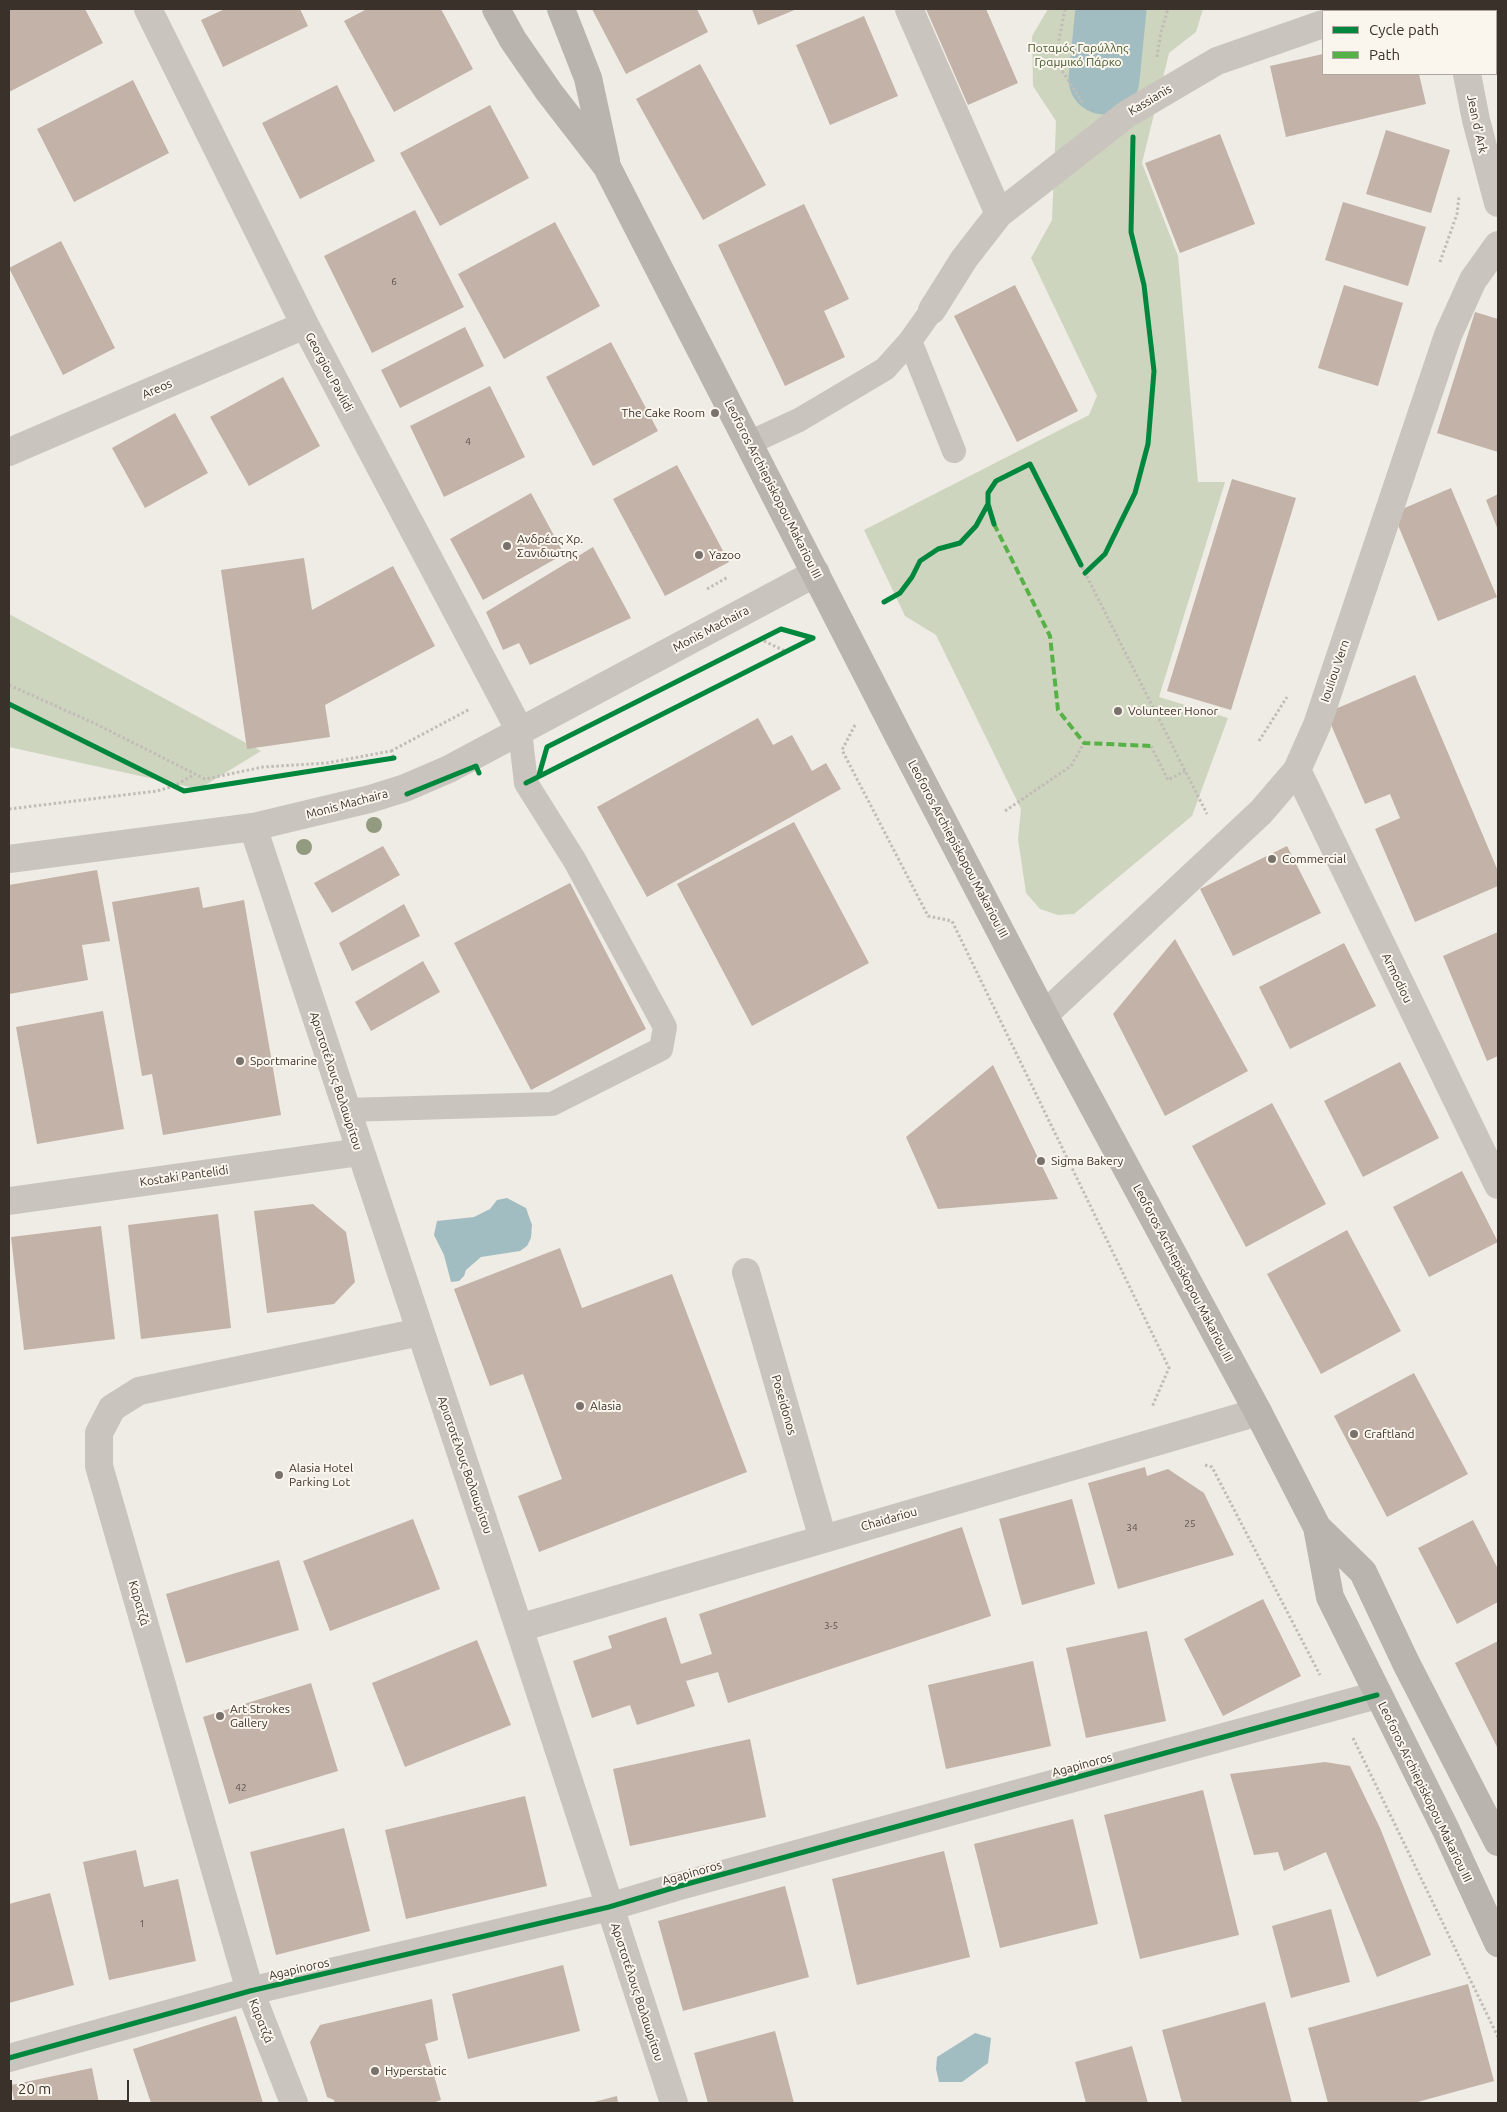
<!DOCTYPE html>
<meta charset="utf-8">
<style>
body{margin:0}
#map{position:relative;width:1507px;height:2112px;overflow:hidden;background:#efece5;font-family:Ubuntu,sans-serif}
canvas{display:block}
.frame{position:absolute;inset:0;border:10px solid #3a312b;pointer-events:none}
.legend{position:absolute;left:1322px;top:10px;width:175px;height:65px;box-sizing:border-box;background:#fbf6ed;border:1px solid #aea79f;margin:0;padding:6px 9px;list-style:none;font-size:15px;color:#3a312b}
.legend li{display:flex;align-items:center;gap:10px;height:25px}
.legend b{width:25px;border:1px solid #aea79f}
.scale{position:absolute;left:10px;top:2080px;width:119px;height:22px;box-sizing:border-box;border:2px solid #3a312b;border-top:0;padding-left:6px;font-size:15px;line-height:18px;white-space:nowrap;color:#3a312b;-webkit-text-stroke:4px #fbf6ed;paint-order:stroke}
</style>
<div id="map">
<canvas width="1507" height="2112"></canvas>
<div class="frame"></div>
<ul class="legend">
<li><b style="height:6px;background:#00873e"></b>Cycle path</li>
<li><b style="height:6px;background:#56b246"></b>Path</li>
</ul>
<div class="scale">20 m</div>
</div>
<script>
const ctx = document.querySelector('canvas').getContext('2d');
ctx.lineJoin = 'round';
function paint(path, color) {
  ctx.fillStyle = color;
  ctx.fill(path, 'evenodd');
}
function toPath(rows) {
  const path = new Path2D();
  for (const r of rows) {
    path.moveTo(r[0], r[1]);
    for (let i = 2; i < r.length; i += 2) path.lineTo(r[i], r[i + 1]);
  }
  return path;
}
function strokePath(path, color, width, dash) {
  ctx.strokeStyle = color;
  ctx.lineWidth = width;
  ctx.lineCap = dash ? 'butt' : 'round';
  ctx.setLineDash(dash || []);
  ctx.stroke(path);
}
function drawText(font, color, halo, rows, align = 'center') {
  ctx.font = font + ' Ubuntu,sans-serif';
  ctx.lineWidth = 4;
  ctx.setLineDash([]);
  ctx.textBaseline = 'middle';
  ctx.strokeStyle = halo;
  ctx.fillStyle = color;
  for (const [text, x, y, turn = 0] of rows) {
    ctx.save();
    ctx.translate(x, y);
    ctx.rotate((+turn || 0) * Math.PI / 180);
    ctx.textAlign = isNaN(turn) ? turn : align;
    if (halo) ctx.strokeText(text, 0, 0);
    ctx.fillText(text, 0, 0);
    ctx.restore();
  }
}
const green = toPath([
 [1048,9,1203,9,1196,32,1169,53,1142,163,1178,256,1198,482,1225,482,1159,697,1228,718,1192,816,1074,914,1058,915,1040,909,1026,893,1018,839,1021,809,936,635,905,616,864,530,1089,415,1097,396,1031,258,1052,220,1056,121,1033,86,1032,36],
 [9,614,261,751,199,789,9,747]
]);
const water = toPath([
 [507,1198,526,1208,532,1225,531,1238,527,1246,520,1251,481,1257,466,1270,464,1276,459,1281,451,1282,444,1255,434,1235,437,1221,474,1217,490,1209,497,1200],
 [975,2033,991,2038,988,2063,962,2082,939,2082,936,2069,937,2057]
]);
const river = toPath([
 [1104,79,1111,9]
]);
const building = toPath([
 [9,9,85,9,103,43,9,92],
 [225,9,300,9,308,26,223,67,201,20],
 [367,9,441,9,473,69,394,112,344,21],
 [592,9,697,9,708,32,626,74],
 [752,9,797,9,758,25],
 [926,9,986,9,1018,83,968,105],
 [864,16,898,96,830,125,796,45],
 [1323,54,1323,74,1419,74,1426,104,1286,137,1270,66],
 [700,64,766,185,703,220,636,99],
 [133,80,169,153,74,202,37,129],
 [337,85,375,161,300,199,262,123],
 [490,105,529,178,440,226,400,153],
 [1386,130,1450,150,1431,213,1366,194],
 [1220,134,1255,224,1180,253,1145,163],
 [1343,202,1426,227,1408,286,1325,260],
 [804,204,849,299,824,311,845,357,785,386,718,245],
 [415,210,464,307,372,353,324,256],
 [555,222,600,306,504,359,458,274],
 [61,241,115,348,63,375,9,268],
 [1015,285,1078,411,1017,442,954,316],
 [1344,285,1403,303,1378,386,1318,368],
 [1475,312,1498,319,1498,452,1437,433],
 [465,327,484,366,400,408,381,370],
 [611,342,658,431,593,466,546,377],
 [283,377,320,446,249,486,210,417],
 [490,386,525,457,444,497,410,426],
 [175,413,208,473,145,508,112,448],
 [677,465,729,562,665,596,613,499],
 [1232,479,1296,498,1231,710,1167,691],
 [1451,488,1497,597,1438,621,1393,513],
 [531,493,564,554,483,600,450,539],
 [1498,494,1498,530,1486,500],
 [593,547,631,618,530,665,519,643,503,650,486,612],
 [304,558,312,610,393,566,435,646,325,705,330,737,247,749,221,570],
 [1415,675,1498,871,1498,886,1415,922,1375,829,1400,818,1390,794,1365,804,1326,713],
 [758,718,773,745,792,735,812,771,826,763,841,789,647,897,597,807],
 [794,822,869,963,752,1026,677,884],
 [383,846,400,875,332,913,314,883],
 [1287,846,1321,913,1233,956,1200,889],
 [97,870,110,941,82,945,88,980,9,994,9,885],
 [570,883,646,1029,531,1090,454,943],
 [199,887,203,908,244,900,281,1115,163,1135,152,1074,142,1076,112,902],
 [404,904,420,936,352,971,339,943],
 [1498,932,1498,1056,1487,1061,1443,956],
 [1175,939,1248,1071,1165,1116,1113,1014],
 [1344,943,1376,1006,1290,1049,1259,987],
 [423,961,440,992,371,1031,355,1002],
 [103,1011,124,1129,37,1144,16,1027],
 [1400,1062,1439,1138,1363,1177,1324,1101],
 [993,1065,1058,1199,938,1209,906,1137],
 [1272,1103,1326,1204,1246,1247,1192,1146],
 [1462,1171,1498,1242,1429,1277,1393,1207],
 [313,1204,346,1232,355,1282,334,1304,267,1313,254,1211],
 [218,1214,231,1328,141,1339,128,1225],
 [101,1226,115,1339,24,1350,11,1237],
 [1347,1230,1401,1331,1321,1374,1267,1274],
 [560,1248,582,1308,672,1274,747,1472,539,1552,518,1496,562,1479,523,1374,490,1386,454,1289],
 [1414,1373,1468,1474,1387,1517,1334,1416],
 [1145,1467,1147,1476,1168,1469,1204,1493,1234,1555,1118,1589,1088,1483],
 [1072,1499,1095,1584,1022,1605,999,1519],
 [413,1519,440,1589,330,1631,303,1561],
 [1473,1520,1498,1569,1498,1602,1457,1624,1418,1548],
 [962,1527,991,1616,728,1703,718,1672,686,1681,695,1706,637,1725,630,1705,592,1718,573,1661,612,1648,608,1636,666,1617,681,1664,712,1654,699,1614],
 [279,1560,299,1630,186,1663,166,1594],
 [1263,1599,1301,1676,1223,1716,1184,1639],
 [1147,1631,1166,1721,1086,1738,1066,1648],
 [477,1640,511,1725,405,1767,372,1683],
 [1498,1641,1498,1749,1455,1663],
 [1033,1661,1051,1746,946,1769,928,1685],
 [311,1683,338,1771,229,1804,203,1717],
 [750,1739,766,1817,630,1846,613,1769],
 [1325,1762,1350,1766,1380,1828,1431,1955,1377,1977,1326,1852,1284,1871,1278,1852,1254,1855,1230,1774],
 [1203,1790,1239,1935,1140,1959,1104,1815],
 [525,1796,547,1886,406,1919,385,1830],
 [1073,1819,1098,1924,1000,1948,974,1844],
 [344,1828,370,1931,276,1955,250,1852],
 [136,1850,144,1887,178,1879,196,1961,109,1980,83,1862],
 [944,1851,970,1957,857,1985,832,1879],
 [785,1886,809,1977,683,2011,658,1921],
 [50,1893,74,1985,9,2003,9,1904],
 [1331,1909,1350,1982,1291,1998,1272,1926],
 [563,1965,580,2031,468,2059,452,1994],
 [1468,1984,1494,2081,1414,2103,1328,2103,1308,2028],
 [432,1999,438,2040,425,2044,441,2100,433,2103,335,2103,334,2100,327,2097,310,2042,320,2025],
 [1265,2002,1292,2103,1182,2103,1162,2030],
 [236,2016,263,2103,151,2103,133,2049],
 [775,2031,794,2103,708,2103,694,2053],
 [1132,2046,1148,2103,1086,2103,1075,2062],
 [92,2068,99,2103,15,2103,11,2085],
 [617,2096,618,2103,590,2103]
]);
const path = toPath([
 [1065,9,1055,60,1083,103],
 [1157,57,1161,32,1168,9],
 [1440,262,1457,214,1459,197],
 [994,524,988,504,988,493,996,481,1030,464,1207,814],
 [707,589,728,577],
 [884,602,900,593,912,577,920,561,938,549,960,543,976,526,988,504],
 [764,641,787,652],
 [9,685,96,724,205,779,263,767,327,763,391,751,393,756],
 [855,725,842,750,928,916,952,921,1169,1368,1152,1407],
 [1259,741,1287,697],
 [1151,746,1168,780,1185,771],
 [391,751,470,709],
 [557,766,811,639],
 [9,809,157,791,174,786,195,774],
 [1005,811,1071,766,1084,743],
 [1205,1465,1212,1467,1320,1675],
 [1353,1738,1498,2037]
]);
const lane = toPath([
 [910,341,954,451],
 [749,443,799,420,885,369,910,341,932,310],
 [346,1110,552,1104,661,1049,665,1027,575,861,526,783,520,731]
]);
const street = toPath([
 [148,9,305,325,520,731],
 [909,9,999,214],
 [1454,9,1455,11],
 [1362,11,1376,9],
 [1467,74,1476,120,1498,203],
 [932,310,964,259,999,214,1127,114,1217,61,1323,24],
 [9,452,305,325],
 [1297,770,1498,1185],
 [253,827,519,1628,674,2103],
 [9,859,253,827,370,799,405,788,449,769,816,573],
 [1044,1015,1261,812,1297,770,1317,725,1448,335,1473,280,1498,245],
 [9,1201,360,1152],
 [746,1272,823,1539],
 [519,1628,1258,1412],
 [9,2058,250,1991,609,1907,676,1887,1377,1695],
 [294,2103,250,1991,99,1466,99,1433,112,1408,139,1391,420,1332]
]);
const secondary = toPath([
 [496,9,513,40,549,92,607,167,898,735,1044,1015,1258,1412,1317,1527,1330,1597,1446,1830,1498,1943],
 [561,9,588,78,606,161],
 [1317,1527,1363,1572,1406,1663,1498,1842]
]);
const quiet = toPath([
 [994,524,1050,636,1058,710,1084,743,1151,746]
]);
const cycleway = toPath([
 [994,524,988,504,988,493,996,481,1030,464,1081,565],
 [1085,573,1105,554,1135,493,1148,444,1154,371,1144,285,1131,232,1133,137],
 [884,602,900,593,912,577,920,561,938,549,960,543,976,526,988,504],
 [9,704,184,791,394,758],
 [539,775,547,747,781,629,813,638],
 [526,783,813,638],
 [407,794,476,766,479,773],
 [9,2058,250,1991,609,1907,676,1887,1377,1695]
]);
const trees = [
 [374,825],
 [304,847]
];
const markers = [
 [715,413,5,"#79726c"],
 [507,546,5,"#79726c"],
 [699,555,5,"#79726c"],
 [1118,711,5,"#79726c"],
 [1272,859,5,"#79726c"],
 [240,1061,5,"#79726c"],
 [1041,1161,5,"#79726c"],
 [580,1406,5,"#79726c"],
 [1354,1434,5,"#79726c"],
 [279,1475,5,"#79726c"],
 [220,1716,5,"#79726c"],
 [375,2071,5,"#79726c"]
];
const numberNames = [
 ["6",394,282],
 ["4",468,442],
 ["25",1190,1524],
 ["34",1132,1528],
 ["3-5",831,1626],
 ["42",241,1788],
 ["1",142,1924]
];
const parkNames = [
 ["Ποταμός Γαρύλλης",1078,48],
 ["Γραμμικό Πάρκο",1078,62]
];
const streetNames = [
 ["Kassianis",1150,100,-31],
 ["Jean d' Ark",1477,124,78],
 ["Georgiou Pavlidi",329,372,62],
 ["Areos",157,389,-23],
 ["Leoforos Archiepiskopou Makariou III",773,489,63],
 ["Monis Machaira",711,629,-28],
 ["Iouliou Vern",1335,671,-71],
 ["Monis Machaira",347,804,-15],
 ["Leoforos Archiepiskopou Makariou III",958,849,62],
 ["Armodiou",1397,978,64],
 ["Αριστοτέλους Βαλαωρίτου",336,1081,72],
 ["Kostaki Pantelidi",184,1176,-8],
 ["Leoforos Archiepiskopou Makariou III",1183,1273,62],
 ["Poseidonos",784,1405,74],
 ["Αριστοτέλους Βαλαωρίτου",465,1465,71],
 ["Chaidariou",889,1519,-16],
 ["Καρατζά",139,1603,74],
 ["Agapinoros",1082,1765,-15],
 ["Leoforos Archiepiskopou Makariou III",1425,1792,64],
 ["Agapinoros",692,1873,-16],
 ["Agapinoros",299,1969,-13],
 ["Αριστοτέλους Βαλαωρίτου",637,1992,72],
 ["Καρατζά",261,2021,68]
];
const poiNames = [
 ["The Cake Room",705,413,"right"],
 ["Ανδρέας Χρ.",517,539],
 ["Σανιδιωτης",517,553],
 ["Yazoo",709,555],
 ["Volunteer Honor",1128,711],
 ["Commercial",1282,859],
 ["Sportmarine",250,1061],
 ["Sigma Bakery",1051,1161],
 ["Alasia",590,1406],
 ["Craftland",1364,1434],
 ["Alasia Hotel",289,1468],
 ["Parking Lot",289,1482],
 ["Art Strokes",230,1709],
 ["Gallery",230,1723],
 ["Hyperstatic",385,2071]
];
paint(green, '#ced5bf');
paint(water, '#a1bdc1');
strokePath(river, '#a1bdc1', 71);
paint(building, '#c2b2a7');
strokePath(path, '#c1bcb6', 3, [2.5, 2.5]);
strokePath(lane, '#c9c4bd', 24);
strokePath(street, '#c9c4bd', 28);
strokePath(secondary, '#b9b4ae', 28);
strokePath(quiet, '#56b246', 4, [8, 4]);
strokePath(cycleway, '#00873e', 5);
ctx.fillStyle = '#929b80';
for (const [x, y] of trees) {
  ctx.beginPath();
  ctx.arc(x, y, 8, 0, 2 * Math.PI);
  ctx.fill();
}
for (const [x, y, r, color] of markers) {
  const dot = new Path2D();
  dot.arc(x, y, r, 0, 2 * Math.PI);
  ctx.fillStyle = color;
  ctx.fill(dot);
  strokePath(dot, '#fbf6ed', 2);
}
drawText('10px', '#5c514a', null, numberNames);
drawText('12px', '#45592e', '#fbf6ed', parkNames);
drawText('12px', '#3a312b', '#fbf6ed', streetNames);
drawText('12px', '#3a312b', '#fbf6ed', poiNames, 'left');
</script>
